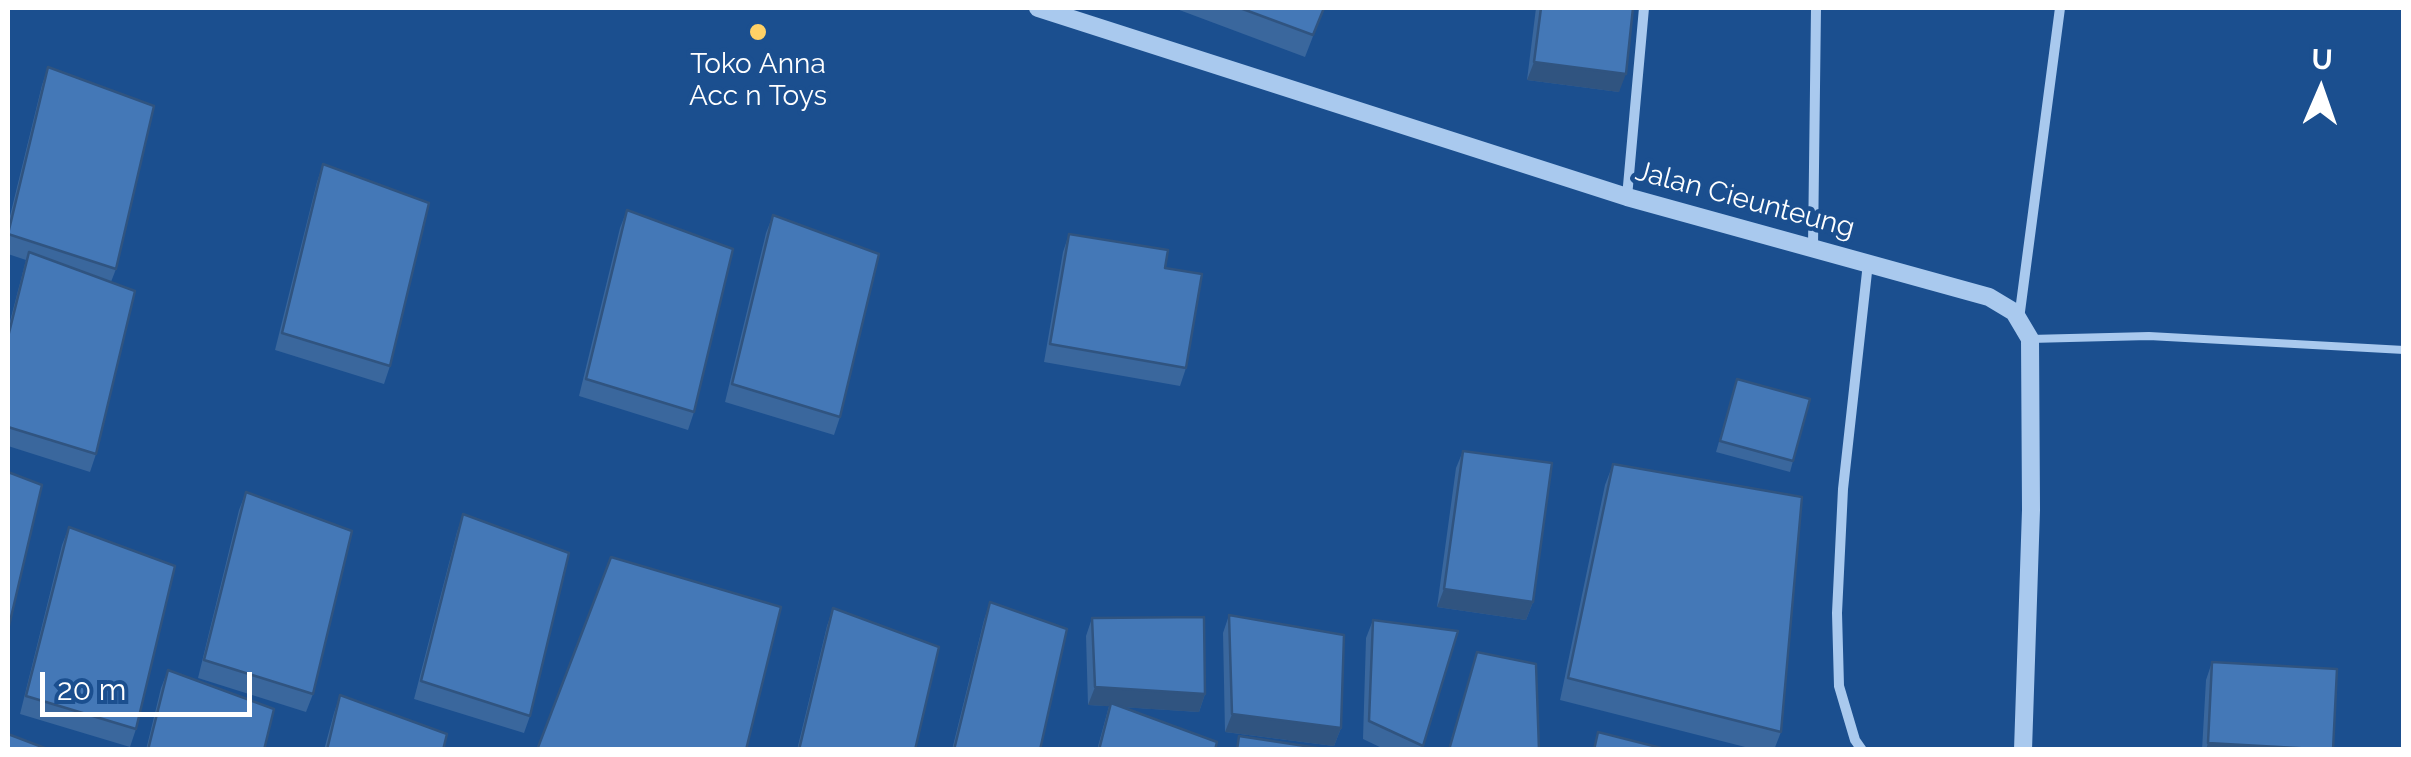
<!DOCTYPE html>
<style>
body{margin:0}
#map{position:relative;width:2411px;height:757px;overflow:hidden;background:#1b4f8f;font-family:Raleway,sans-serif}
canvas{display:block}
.frame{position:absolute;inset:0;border:10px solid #fff;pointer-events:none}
.north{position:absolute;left:2271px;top:40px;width:100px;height:100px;-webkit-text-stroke:8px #1b4f8f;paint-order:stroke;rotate:2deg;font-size:28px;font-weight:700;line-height:40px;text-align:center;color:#fff}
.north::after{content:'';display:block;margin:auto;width:35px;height:45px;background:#fff;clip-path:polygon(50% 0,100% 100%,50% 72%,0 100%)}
.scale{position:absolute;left:40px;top:672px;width:212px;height:45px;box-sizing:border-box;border:5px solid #fff;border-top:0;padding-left:12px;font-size:30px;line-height:35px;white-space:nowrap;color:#fff;-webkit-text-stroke:8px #1b4f8f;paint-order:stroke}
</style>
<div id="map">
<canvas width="2411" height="757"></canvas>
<div class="frame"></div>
<div class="north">U</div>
<div class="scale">20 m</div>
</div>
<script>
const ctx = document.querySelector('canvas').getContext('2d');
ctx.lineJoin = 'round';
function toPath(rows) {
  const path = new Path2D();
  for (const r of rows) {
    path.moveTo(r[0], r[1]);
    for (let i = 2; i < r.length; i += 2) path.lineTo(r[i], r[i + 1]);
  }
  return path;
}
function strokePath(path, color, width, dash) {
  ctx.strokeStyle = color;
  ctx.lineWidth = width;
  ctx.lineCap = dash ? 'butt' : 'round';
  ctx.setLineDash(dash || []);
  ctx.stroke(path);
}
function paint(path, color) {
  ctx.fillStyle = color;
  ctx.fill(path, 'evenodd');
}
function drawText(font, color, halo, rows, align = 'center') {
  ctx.font = font + ' Raleway,sans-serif';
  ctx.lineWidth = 9;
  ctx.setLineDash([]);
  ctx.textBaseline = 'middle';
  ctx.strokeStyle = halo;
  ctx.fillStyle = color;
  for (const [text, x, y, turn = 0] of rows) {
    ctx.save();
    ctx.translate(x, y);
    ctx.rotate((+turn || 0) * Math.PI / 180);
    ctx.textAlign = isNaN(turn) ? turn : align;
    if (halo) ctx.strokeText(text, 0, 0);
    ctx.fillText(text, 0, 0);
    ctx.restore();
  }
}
const service = toPath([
 [2030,339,2149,336,2404,350]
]);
const minor = toPath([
 [1627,197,1644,8],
 [1813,246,1816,8],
 [2019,319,2060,8],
 [1862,750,1855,740,1839,686,1837,613,1843,489,1868,263]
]);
const tertiary = toPath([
 [1038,8,1627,197,1989,297,2014,312,2030,339,2031,510,2023,750]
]);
const wall = toPath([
 [1174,8,1324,8,1305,57],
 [1536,8,1633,8,1619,92,1527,80],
 [48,67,116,269,111,282,96,454,90,472,8,446,8,329,26,260,8,254,8,224,42,85],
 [323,164,390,366,384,384,275,350,317,182],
 [627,210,694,412,688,430,579,396,620,228],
 [773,215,840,417,834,435,725,402,766,233],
 [1069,234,1186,368,1180,386,1044,362,1063,252],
 [1737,379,1793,461,1790,472,1716,452],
 [1463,451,1533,602,1526,620,1437,607,1456,468],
 [1613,464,1781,732,1774,750,1757,750,1560,700,1605,485],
 [246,492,313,694,306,712,198,678,239,510],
 [463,514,530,716,524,733,414,699,457,532],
 [69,527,136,729,130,747,20,714,62,545],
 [990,602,1040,750,952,750,984,620],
 [833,608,915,750,797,750,827,626],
 [1229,615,1341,728,1334,746,1225,732,1223,633],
 [1092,618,1205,694,1199,712,1122,707,1215,750,1097,750,1109,706,1088,705,1086,636],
 [1373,620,1458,631,1421,750,1386,750,1363,739,1366,638],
 [1477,652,1539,750,1448,750],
 [2212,662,2333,750,2202,750,2206,680],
 [168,670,264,750,146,750,161,688],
 [340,695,443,750,324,750,334,713]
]);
const shadedWall = toPath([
 [1534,62,1626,74,1619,92,1527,80],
 [1444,589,1533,602,1526,620,1437,607],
 [1095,687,1205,694,1199,712,1088,705],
 [1232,714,1341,728,1334,746,1225,732],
 [2208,743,2321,750,2206,750]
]);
const building = toPath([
 [1240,8,1324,8,1313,35,1240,8],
 [1541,8,1633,8,1626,74,1534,62,1541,8],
 [48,67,154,106,116,269,8,234,48,67],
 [323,164,429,203,390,366,282,333,323,164],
 [627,210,733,249,694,412,586,379,627,210],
 [773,215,879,254,840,417,732,384,773,215],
 [1069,234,1168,250,1165,268,1202,274,1186,368,1050,344,1069,234],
 [29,252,135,291,96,454,8,427,8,337,29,252],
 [1737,379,1810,399,1793,461,1720,441,1737,379],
 [1463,451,1552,463,1533,602,1444,589,1463,451],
 [1613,464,1802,497,1781,732,1568,678,1613,464],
 [8,472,42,485,8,630,8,472],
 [246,492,352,531,313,694,204,660,246,492],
 [463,514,569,553,530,716,421,681,463,514],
 [69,527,175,566,136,729,26,696,69,527],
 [611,557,781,607,746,750,537,750,611,557],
 [990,602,1067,629,1040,750,954,750,990,602],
 [833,608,939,647,915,750,799,750,833,608],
 [1229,615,1344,635,1341,728,1232,714,1229,615],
 [1204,617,1205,694,1095,687,1092,618,1204,617],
 [1373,620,1458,631,1423,746,1369,721,1373,620],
 [1477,652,1536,664,1539,750,1449,750,1477,652],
 [2212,662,2337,669,2333,750,2208,743,2212,662],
 [168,670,274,709,264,750,148,750,168,670],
 [340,695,447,734,443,750,327,750,340,695],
 [1111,703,1217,742,1215,750,1099,750,1111,703],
 [1598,732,1669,750,1594,750,1598,732],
 [8,734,50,750,8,750,8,734],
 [1239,736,1331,750,1237,750,1239,736]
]);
const markers = [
 [758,32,10,"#ffd166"]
];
const poiNames = [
 ["Toko Anna",758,65],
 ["Acc n Toys",758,97]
];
const streetNames = [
 ["Jalan Cieunteung",1745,200,15]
];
strokePath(service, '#a9c9ee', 8);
strokePath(minor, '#a9c9ee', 10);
strokePath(tertiary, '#a9c9ee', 18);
paint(wall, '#3a679d');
paint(shadedWall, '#305480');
paint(building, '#4478b7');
strokePath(building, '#305480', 2.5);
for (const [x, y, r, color] of markers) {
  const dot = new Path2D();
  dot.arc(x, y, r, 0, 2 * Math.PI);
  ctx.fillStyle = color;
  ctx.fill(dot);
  strokePath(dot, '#1b4f8f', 4);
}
drawText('28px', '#fff', '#1b4f8f', poiNames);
drawText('28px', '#fff', '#1b4f8f', streetNames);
</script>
